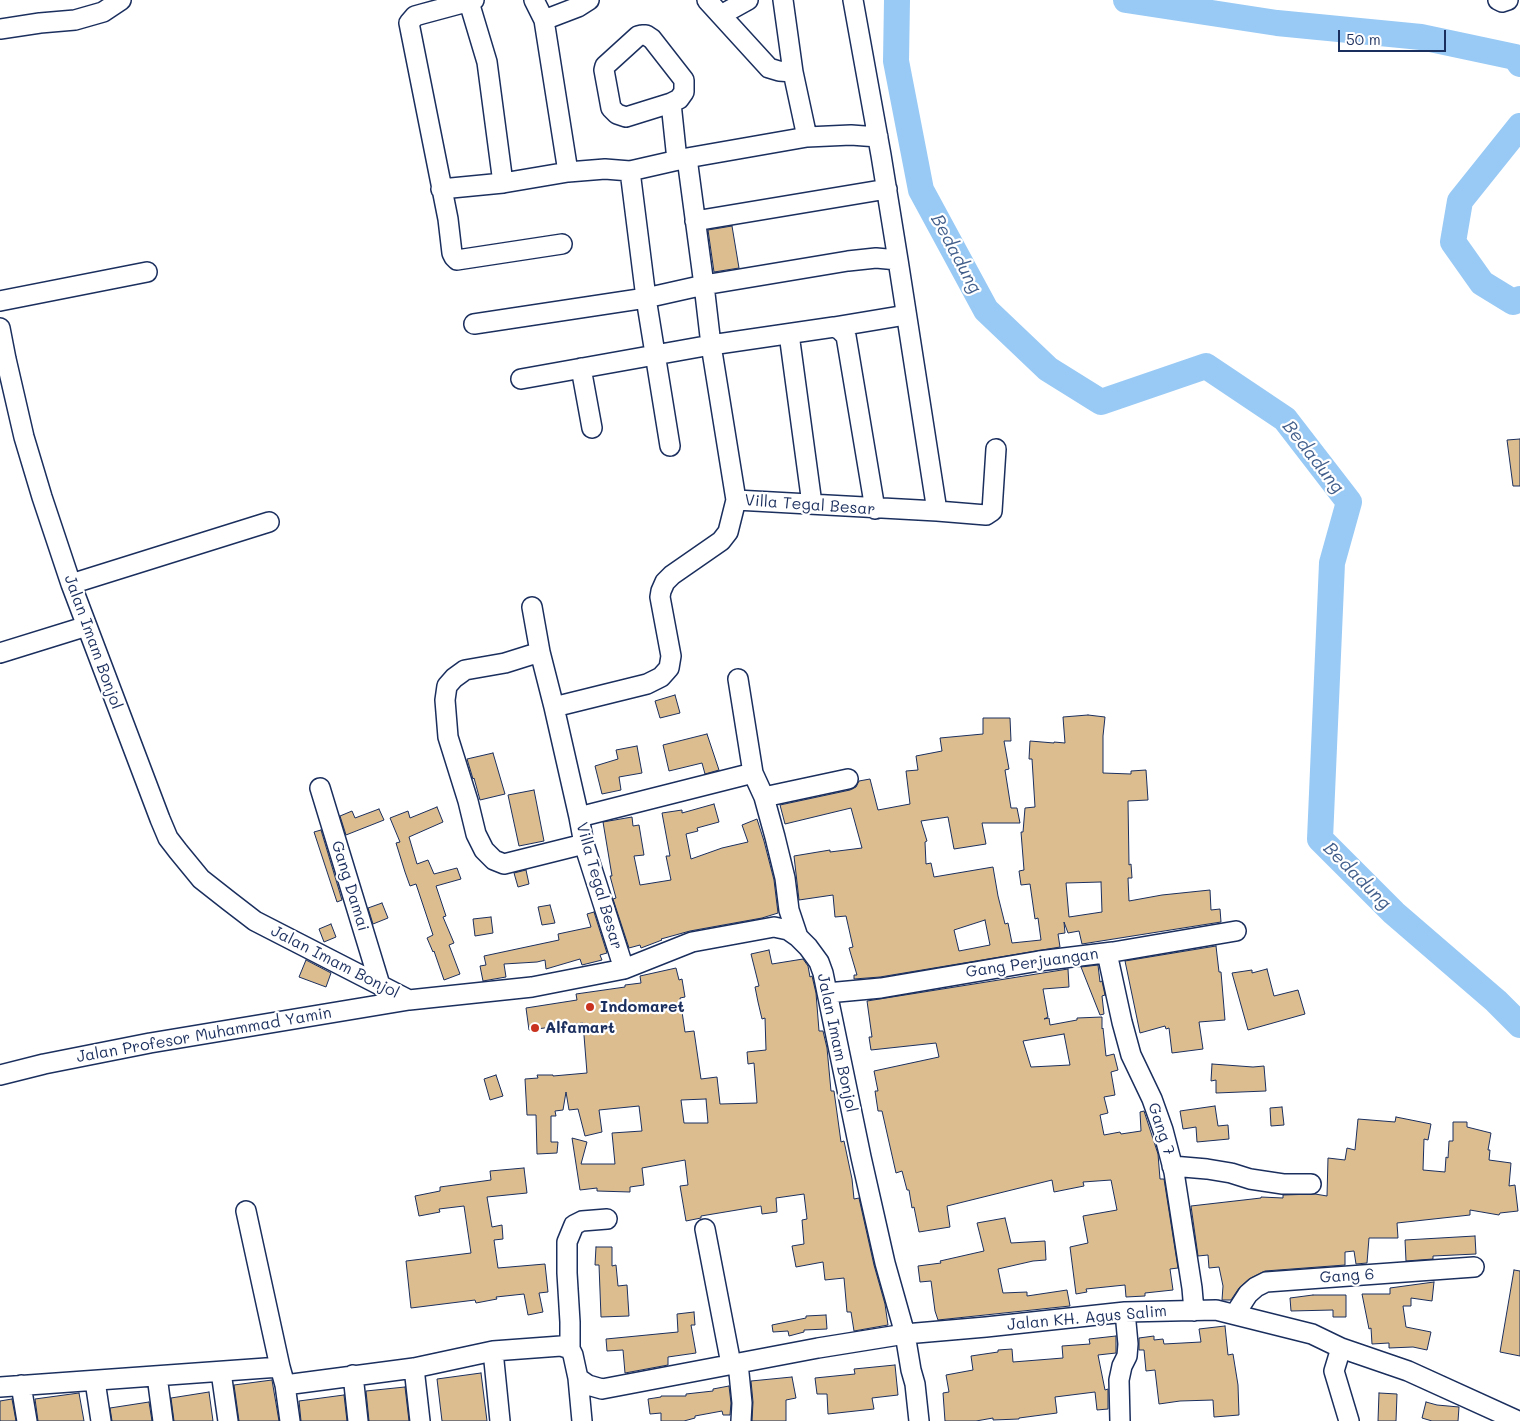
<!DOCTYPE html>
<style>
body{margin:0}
#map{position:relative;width:1520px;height:1421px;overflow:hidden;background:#fff;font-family:Mali,sans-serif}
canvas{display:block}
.scale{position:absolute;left:1338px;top:30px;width:108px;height:22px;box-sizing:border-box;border:2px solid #1b2f5e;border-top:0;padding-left:6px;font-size:15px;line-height:18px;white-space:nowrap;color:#1b2f5e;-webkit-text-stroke:4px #fff;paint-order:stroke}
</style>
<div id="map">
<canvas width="1520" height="1421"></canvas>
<div class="scale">50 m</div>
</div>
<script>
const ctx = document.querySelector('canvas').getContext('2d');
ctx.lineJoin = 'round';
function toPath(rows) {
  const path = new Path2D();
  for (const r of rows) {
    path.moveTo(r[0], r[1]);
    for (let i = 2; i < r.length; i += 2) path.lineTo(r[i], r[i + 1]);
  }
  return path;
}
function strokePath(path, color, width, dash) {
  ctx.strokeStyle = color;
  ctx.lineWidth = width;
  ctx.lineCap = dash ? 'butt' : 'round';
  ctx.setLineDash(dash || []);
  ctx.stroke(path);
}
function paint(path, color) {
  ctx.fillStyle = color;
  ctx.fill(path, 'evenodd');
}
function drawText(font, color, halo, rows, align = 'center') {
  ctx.font = font + ' Mali,sans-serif';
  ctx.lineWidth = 4.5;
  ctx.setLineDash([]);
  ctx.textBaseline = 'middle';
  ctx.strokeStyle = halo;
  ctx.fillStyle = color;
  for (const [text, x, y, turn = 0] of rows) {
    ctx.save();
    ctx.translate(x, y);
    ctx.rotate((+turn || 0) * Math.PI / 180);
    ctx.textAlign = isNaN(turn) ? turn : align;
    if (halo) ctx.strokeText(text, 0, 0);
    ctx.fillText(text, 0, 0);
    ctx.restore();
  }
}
const river = toPath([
 [897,0,896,61,921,190,986,310,1048,369,1101,402,1206,366,1285,419,1349,502,1332,563,1320,839,1394,913,1496,1001,1520,1025],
 [1126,0,1277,23,1421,37,1515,57,1520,64],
 [1520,126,1460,201,1453,242,1482,283,1513,302,1520,299]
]);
const building = toPath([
 [732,226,739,268,714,272,708,230,732,226],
 [1520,439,1520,486,1513,486,1507,440,1520,439],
 [675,695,680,713,660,718,655,701,675,695],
 [1088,715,1105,717,1103,736,1103,773,1131,774,1131,771,1146,770,1148,800,1128,801,1129,865,1131,864,1132,878,1128,878,1129,901,1162,895,1210,890,1211,910,1220,909,1221,922,1082,944,1079,931,1068,933,1064,922,1065,933,1058,934,1060,947,880,977,854,979,854,975,857,975,849,948,853,947,846,916,835,917,833,895,799,900,794,856,830,850,830,852,862,848,851,808,785,824,780,805,850,790,856,787,859,781,870,779,878,810,910,804,906,771,918,770,916,756,942,751,940,738,983,734,983,718,1010,718,1011,741,1004,741,1009,769,1005,770,1011,808,1017,808,1020,823,982,823,986,844,954,849,948,817,921,821,927,841,925,842,926,864,931,863,934,877,993,867,998,896,1005,924,1008,923,1012,943,1041,940,1038,918,1035,919,1030,884,1021,885,1019,871,1024,870,1021,832,1023,832,1025,808,1035,807,1032,759,1029,759,1030,741,1054,743,1054,742,1065,743,1063,717,1088,715],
 [1101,882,1102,912,1069,917,1066,883,1101,882],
 [985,920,990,945,959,951,954,930,985,920],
 [707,734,719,770,705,774,702,763,669,771,663,745,707,734],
 [637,746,642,773,619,777,621,790,602,794,595,766,618,759,616,750,637,746],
 [493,753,505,794,480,800,474,778,473,779,467,759,493,753],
 [534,790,544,841,519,846,508,795,534,790],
 [714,804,719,822,697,828,698,831,686,834,691,859,722,848,748,842,742,825,757,819,764,841,774,880,778,913,762,918,690,931,661,939,662,940,641,948,640,945,629,948,613,899,616,898,610,876,612,876,603,822,632,817,633,826,639,825,644,855,634,856,640,885,671,880,666,856,670,856,662,813,682,810,682,813,714,804],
 [437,807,443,822,409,837,417,864,428,860,434,874,457,868,461,879,436,886,446,916,443,917,454,943,449,945,460,974,444,980,434,951,433,952,427,938,433,935,416,884,410,886,405,872,396,843,400,842,390,818,408,811,410,818,437,807],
 [379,809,384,820,346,835,340,816,352,811,355,818,379,809],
 [321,830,342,900,337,902,314,832,321,830],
 [526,870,529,884,518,887,514,873,526,870],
 [382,903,388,918,373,924,368,908,382,903],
 [550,905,555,923,542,925,538,907,550,905],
 [594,912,607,953,600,955,602,960,582,965,580,959,546,969,545,960,537,962,504,964,506,977,483,981,480,966,486,965,484,956,559,940,558,934,591,927,587,914,594,912],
 [491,917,493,933,475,936,473,919,491,917],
 [331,924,336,937,324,942,319,929,331,924],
 [1216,946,1219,972,1221,972,1225,1020,1199,1022,1203,1049,1172,1053,1169,1028,1166,1029,1165,1026,1140,1033,1125,961,1216,946],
 [769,950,772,964,803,959,808,966,810,977,812,976,816,993,819,1031,823,1031,827,1048,831,1091,834,1091,841,1142,844,1141,852,1179,854,1199,859,1198,874,1265,885,1304,888,1325,854,1331,851,1312,847,1312,844,1278,825,1280,823,1262,796,1267,792,1246,804,1244,802,1220,807,1219,804,1194,776,1198,777,1212,762,1214,761,1206,701,1216,701,1218,686,1221,680,1186,688,1185,685,1160,642,1168,644,1185,630,1187,630,1192,597,1191,597,1188,580,1190,572,1138,587,1142,581,1164,615,1164,612,1133,642,1131,639,1106,599,1110,602,1132,585,1136,578,1109,569,1110,566,1092,563,1110,555,1111,556,1116,551,1116,551,1142,558,1142,557,1153,537,1154,536,1115,527,1115,525,1079,538,1078,537,1075,553,1075,553,1076,587,1073,583,1023,529,1030,526,1008,577,1000,576,994,625,987,625,985,641,983,640,976,676,968,679,980,682,979,685,997,680,998,685,1032,694,1031,701,1079,717,1077,720,1104,757,1103,754,1063,748,1064,747,1052,766,1050,765,1018,762,1019,758,1002,755,987,759,986,751,954,769,950],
 [706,1099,708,1123,684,1123,681,1100,706,1099],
 [306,960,331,973,326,987,299,977,306,960],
 [1098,965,1100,982,1102,981,1105,995,1102,996,1104,1014,1100,1015,1081,967,1098,965],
 [1068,969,1069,987,1043,989,1048,1017,1044,1019,1049,1018,1050,1025,1077,1020,1077,1018,1102,1017,1102,1029,1103,1028,1106,1056,1114,1054,1118,1070,1111,1072,1115,1095,1104,1097,1108,1113,1100,1115,1104,1135,1120,1132,1121,1134,1141,1131,1140,1112,1144,1111,1158,1154,1160,1179,1164,1179,1178,1268,1170,1269,1173,1290,1145,1293,1145,1296,1126,1297,1125,1285,1086,1289,1087,1292,1076,1294,1070,1247,1088,1243,1083,1216,1117,1210,1111,1180,1083,1182,1084,1186,1054,1192,1052,1180,947,1206,950,1227,919,1232,914,1207,912,1208,909,1190,907,1190,902,1171,896,1173,882,1111,878,1111,875,1091,878,1091,874,1071,939,1057,936,1043,871,1050,869,1037,872,1037,867,1001,1068,969],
 [1064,1034,1070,1065,1031,1067,1023,1041,1064,1034],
 [1267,969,1274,996,1298,990,1305,1014,1248,1030,1232,973,1252,970,1252,973,1267,969],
 [1212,1064,1253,1067,1264,1066,1266,1091,1216,1093,1216,1080,1211,1081,1212,1064],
 [496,1075,503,1096,490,1100,484,1079,496,1075],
 [1215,1106,1218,1126,1228,1125,1229,1139,1197,1142,1196,1127,1183,1129,1180,1111,1215,1106],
 [1282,1107,1284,1125,1271,1126,1270,1108,1282,1107],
 [1396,1117,1431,1124,1428,1140,1424,1139,1423,1170,1445,1172,1446,1157,1448,1158,1449,1141,1453,1141,1453,1122,1467,1122,1467,1127,1491,1133,1488,1150,1490,1150,1489,1160,1511,1163,1509,1186,1515,1185,1518,1211,1500,1213,1499,1215,1470,1210,1470,1215,1397,1223,1398,1238,1369,1238,1367,1263,1356,1264,1354,1251,1345,1252,1345,1265,1265,1271,1249,1279,1239,1288,1231,1300,1222,1300,1223,1286,1219,1267,1209,1268,1208,1255,1198,1256,1191,1206,1261,1198,1261,1197,1283,1198,1283,1195,1315,1194,1327,1196,1328,1158,1345,1160,1347,1148,1355,1150,1358,1119,1395,1122,1396,1117],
 [524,1168,527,1193,487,1197,492,1227,502,1225,503,1239,494,1240,498,1268,545,1264,548,1292,539,1293,543,1312,528,1315,524,1294,496,1297,497,1299,476,1303,475,1300,411,1308,406,1261,471,1253,464,1206,439,1209,440,1212,419,1216,415,1196,440,1191,440,1187,491,1180,490,1171,524,1168],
 [1005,1218,1011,1243,1045,1241,1046,1260,1033,1261,998,1269,1003,1293,1027,1292,1027,1296,1067,1290,1070,1306,938,1320,935,1311,931,1281,920,1282,918,1266,941,1263,940,1261,984,1251,977,1223,1005,1218],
 [1475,1236,1476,1254,1433,1256,1433,1259,1406,1261,1405,1240,1475,1236],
 [596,1247,612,1247,612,1266,616,1265,618,1286,627,1285,629,1316,601,1317,599,1265,595,1265,596,1247],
 [1514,1270,1520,1271,1520,1356,1500,1352,1514,1270],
 [1434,1282,1432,1301,1411,1298,1411,1306,1403,1306,1406,1327,1431,1332,1427,1350,1413,1347,1389,1348,1389,1343,1372,1344,1371,1328,1369,1329,1362,1294,1390,1294,1390,1288,1434,1282],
 [1313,1295,1346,1295,1346,1317,1333,1317,1333,1310,1291,1311,1290,1298,1313,1295],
 [694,1312,695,1325,691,1325,696,1353,668,1357,668,1365,625,1373,623,1350,607,1351,606,1339,678,1332,677,1314,694,1312],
 [826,1315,827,1329,804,1330,804,1332,789,1336,788,1331,773,1332,772,1325,806,1318,806,1316,826,1315],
 [1225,1326,1228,1355,1233,1354,1238,1385,1239,1415,1214,1417,1213,1400,1180,1401,1159,1404,1155,1370,1146,1371,1144,1350,1139,1350,1139,1338,1154,1336,1154,1340,1163,1339,1164,1344,1201,1342,1199,1329,1225,1326],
 [1116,1336,1116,1353,1098,1355,1105,1390,1108,1389,1108,1409,1097,1410,1095,1392,1055,1397,1057,1413,1019,1418,1019,1419,993,1420,993,1418,976,1421,945,1421,943,1393,949,1392,946,1375,973,1370,971,1356,998,1352,998,1350,1012,1349,1013,1362,1063,1358,1062,1346,1090,1344,1089,1339,1116,1336],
 [895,1365,898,1395,872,1398,874,1409,828,1414,827,1394,817,1394,815,1378,855,1374,854,1369,895,1365],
 [481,1373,487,1421,442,1421,437,1379,481,1373],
 [792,1377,796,1398,786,1400,786,1421,752,1421,753,1402,751,1381,792,1377],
 [272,1380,279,1421,239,1421,234,1385,272,1380],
 [729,1386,731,1403,730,1415,723,1415,722,1411,695,1416,695,1418,684,1421,661,1421,661,1413,650,1414,648,1399,661,1397,661,1396,686,1396,686,1394,713,1391,713,1389,729,1386],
 [405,1387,409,1421,369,1421,366,1391,405,1387],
 [209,1392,213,1421,174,1421,171,1398,209,1392],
 [79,1393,84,1421,38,1421,35,1399,79,1393],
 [1379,1393,1397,1394,1396,1421,1378,1421,1379,1393],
 [344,1395,347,1421,301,1421,299,1401,344,1395],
 [12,1399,16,1421,0,1421,0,1401,12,1399],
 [149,1402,152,1421,112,1421,110,1408,149,1402],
 [1426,1402,1437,1405,1459,1407,1458,1421,1432,1421,1422,1418,1426,1402]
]);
const minor = toPath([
 [474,0,422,14,415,16,409,23,448,219,452,253,454,257,457,260,562,244],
 [534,0,544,20,568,172],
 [783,0,793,72],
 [853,0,881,155,898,260],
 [1498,0,1502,2,1508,0],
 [469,2,487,62,503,183],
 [721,15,748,0],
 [544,20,578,7,589,0],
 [0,29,40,23,75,20,103,12,121,0],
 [642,35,646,35,652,39,684,80,684,92,679,99,671,103,626,117,617,114,611,108,604,70,605,66,638,36,642,35],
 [671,103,677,160],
 [807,137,851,135,878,137],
 [630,171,646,298,670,446],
 [441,189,503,183,568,172,605,169,630,171,687,158],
 [695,221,887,189],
 [0,301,147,272],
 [474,324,646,298,704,285,711,345,736,500],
 [834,327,906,315],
 [0,328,6,359,24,437,42,497,71,584,160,819,168,838,178,851,201,879,229,901,255,921,409,1000,532,987,624,969,692,942,774,927,788,930,798,937,808,947,819,962,823,973,861,1157,885,1263,905,1334,911,1370,915,1384,919,1421],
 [789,334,812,504],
 [581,368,592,428],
 [521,379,711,345,834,327,840,330,846,336,875,509],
 [937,511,986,515,992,511,996,449],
 [71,584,269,522],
 [532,607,540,652],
 [0,653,87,626],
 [738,679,753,773,764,797,775,837,785,878,789,910,798,937],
 [554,707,540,652,505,663,465,670,454,678,447,686,445,700,448,737,468,801,476,834,484,850,494,860,504,864,584,844],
 [320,788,380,985],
 [764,797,848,779],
 [579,817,753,773],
 [1107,953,1122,1022,1131,1055,1152,1099,1163,1130,1174,1172,1192,1288,1194,1311],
 [624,969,584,844,579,817,554,707,647,684,661,677,669,668,671,656,660,597,661,591,665,582,672,575,721,541,728,532,736,500,937,511,898,260,876,258,848,261,704,285,687,158,807,137,793,72,779,71,769,68,707,0],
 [827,993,881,988,1039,961,1113,952,1236,931],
 [0,1075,44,1064,150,1043,409,1000],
 [1172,1166,1207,1169,1231,1173,1250,1179,1283,1184,1311,1184],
 [246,1211,280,1367],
 [705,1229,731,1364],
 [1235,1314,1248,1294,1256,1287,1266,1282,1474,1267],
 [1341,1348,1334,1371,1349,1421],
 [570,1349,570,1322,567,1273,567,1242,574,1225,582,1221,607,1219],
 [493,1351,500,1421],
 [738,1363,742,1403,741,1421],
 [414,1368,420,1421],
 [221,1372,228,1421],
 [353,1375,358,1421],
 [157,1376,163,1421],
 [578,1378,582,1421],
 [95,1381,101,1421],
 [21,1385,27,1421],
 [285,1385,290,1421],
 [0,1387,280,1367,285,1385,414,1368,493,1351,561,1346,570,1349,573,1355,578,1378,588,1385,602,1389,818,1348,905,1334,986,1327,1125,1312,1216,1310,1312,1334,1341,1348,1408,1371,1518,1421],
 [1120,1421,1119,1380,1122,1366,1127,1356,1128,1344,1125,1312]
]);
const markers = [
 [590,1007,5,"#c8321e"],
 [535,1028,5,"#c8321e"]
];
const streetNames = [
 ["Villa Tegal Besar",810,505,4],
 ["Jalan Imam Bonjol",93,642,70],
 ["Gang Damai",350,886,73],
 ["Villa Tegal Besar",599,886,74],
 ["Jalan Imam Bonjol",335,962,27],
 ["Gang Perjuangan",1032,963,-8],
 ["Jalan Profesor Muhammad Yamin",204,1035,-10],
 ["Jalan Imam Bonjol",837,1043,78],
 ["Gang 7",1161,1129,72],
 ["Gang 6",1347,1276,-4],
 ["Jalan KH. Agus Salim",1087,1318,-5]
];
const poiNames = [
 ["Indomaret",600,1007],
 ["Alfamart",545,1028]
];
const waterNames = [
 ["Bedadung",956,254,62],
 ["Bedadung",1313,457,52],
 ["Bedadung",1357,876,45]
];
strokePath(river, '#99caf5', 26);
paint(building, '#dbbd8f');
strokePath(building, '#1b2f5e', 1);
strokePath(minor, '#1b2f5e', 22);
strokePath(minor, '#fff', 19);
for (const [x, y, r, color] of markers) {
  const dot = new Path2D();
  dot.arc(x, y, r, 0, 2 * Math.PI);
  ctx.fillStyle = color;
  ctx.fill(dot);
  strokePath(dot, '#fff', 2);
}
drawText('16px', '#1b2f5e', '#fff', streetNames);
drawText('bold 16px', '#1b2f5e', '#fff', poiNames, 'left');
drawText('italic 18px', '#415e8b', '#fff', waterNames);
</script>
